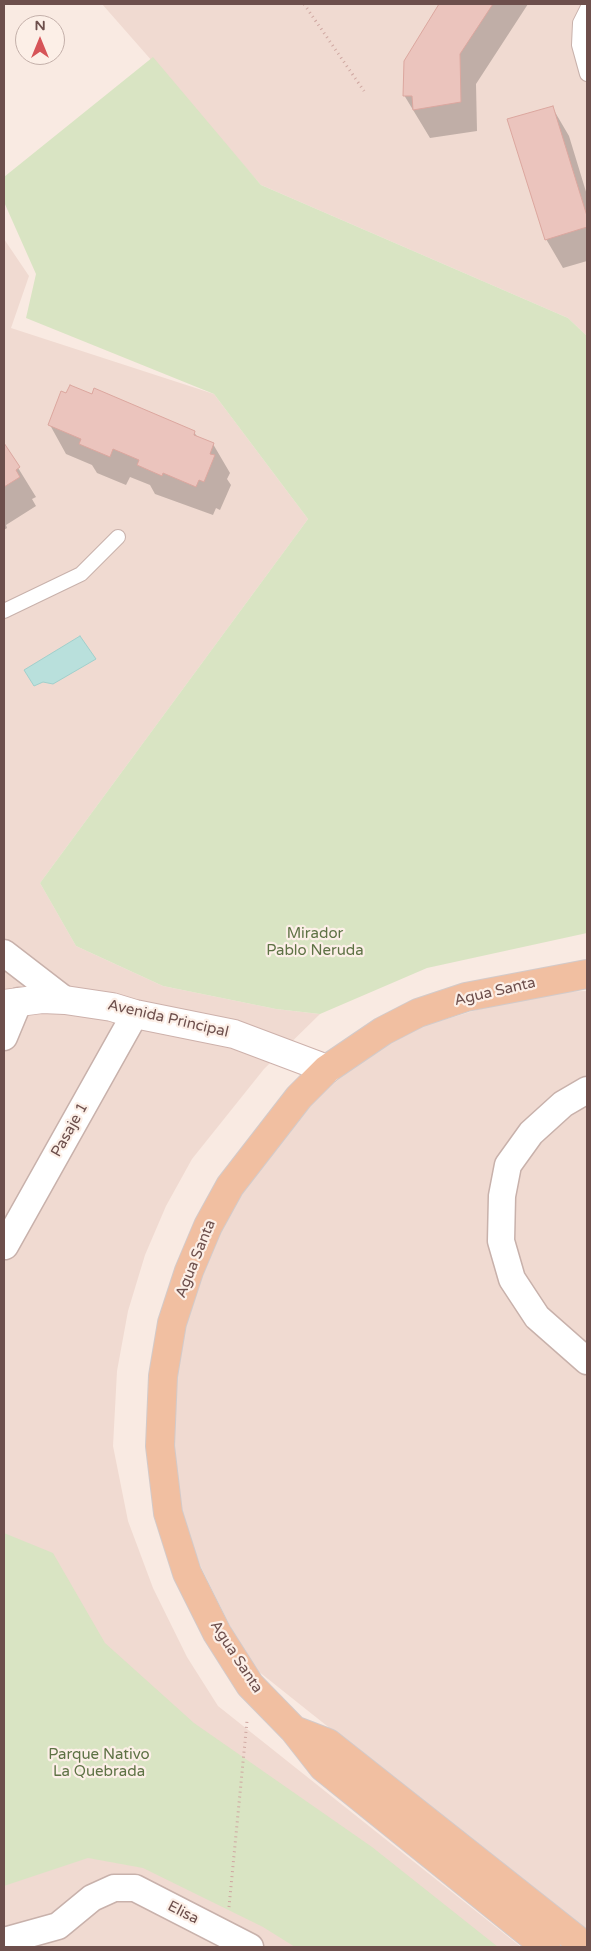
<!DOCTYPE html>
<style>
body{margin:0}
#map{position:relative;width:591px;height:1951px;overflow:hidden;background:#f9eae2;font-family:"Varela Round",sans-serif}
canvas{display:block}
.frame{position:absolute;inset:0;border:5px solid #6d4f4c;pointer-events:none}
.north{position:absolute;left:15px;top:15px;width:50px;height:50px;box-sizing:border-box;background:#fcefe7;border:1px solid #c3afa9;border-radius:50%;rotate:0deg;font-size:14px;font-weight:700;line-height:20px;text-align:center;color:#6d4f4c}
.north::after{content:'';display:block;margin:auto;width:18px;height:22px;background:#d65458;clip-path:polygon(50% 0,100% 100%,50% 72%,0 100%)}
</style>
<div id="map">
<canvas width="591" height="1951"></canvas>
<div class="frame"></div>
<div class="north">N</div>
</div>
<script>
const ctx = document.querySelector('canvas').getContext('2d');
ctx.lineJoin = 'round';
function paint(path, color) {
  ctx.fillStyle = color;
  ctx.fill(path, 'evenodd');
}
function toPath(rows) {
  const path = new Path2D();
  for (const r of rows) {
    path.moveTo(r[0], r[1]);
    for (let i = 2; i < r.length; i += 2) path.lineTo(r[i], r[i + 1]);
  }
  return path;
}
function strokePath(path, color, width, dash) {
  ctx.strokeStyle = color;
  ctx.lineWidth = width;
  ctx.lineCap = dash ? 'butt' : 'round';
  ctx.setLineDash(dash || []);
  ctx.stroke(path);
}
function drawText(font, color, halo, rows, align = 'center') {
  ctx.font = font + ' "Varela Round",sans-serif';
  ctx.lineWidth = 4.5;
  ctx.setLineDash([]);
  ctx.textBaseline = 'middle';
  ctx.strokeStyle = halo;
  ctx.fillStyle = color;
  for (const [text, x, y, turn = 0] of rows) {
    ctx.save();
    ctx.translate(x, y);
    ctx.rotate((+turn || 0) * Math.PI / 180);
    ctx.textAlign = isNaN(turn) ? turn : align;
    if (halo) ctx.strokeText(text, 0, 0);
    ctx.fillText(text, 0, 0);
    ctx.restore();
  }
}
const residential = toPath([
 [102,4,587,4,587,336,568,318,261,185],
 [4,239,29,276,11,328,214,394,308,519,40,883,76,946,163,986,276,1009,320,1014,264,1069,192,1159,166,1206,145,1255,128,1311,117,1371,113,1446,128,1521,153,1588,187,1657,218,1706,521,1947,4,1947],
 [587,991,587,1933,258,1671,233,1632,201,1567,178,1507,169,1377,214,1228,337,1068,421,1027,473,1011,549,992]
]);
const green = toPath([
 [153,57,261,185,568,318,587,336,587,933,427,968,320,1014,276,1009,163,986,76,946,40,883,308,519,214,394,26,318,36,274,4,202,4,177],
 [4,1533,53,1553,105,1643,194,1723,372,1847,498,1947,295,1947,263,1927,143,1868,88,1858,4,1886]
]);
const water = toPath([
 [80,636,96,659,53,684,43,682,34,686,24,670,80,636]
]);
const shadow = toPath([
 [441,4,528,4,476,84,477,131,430,138,404,95,405,61],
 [552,107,569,136,587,195,587,261,563,268,546,239],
 [50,425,194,432,198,438,213,444,230,473,227,479,231,485,220,510,216,508,213,515,155,494,150,485,130,477,126,485,97,473,92,465,66,454],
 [4,445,36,497,32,499,36,506,6,525,7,528,4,530]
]);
const building = toPath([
 [439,4,493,4,460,54,461,102,413,110,412,96,403,96,404,61,439,4],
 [553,106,587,216,587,227,545,240,507,119,553,106],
 [70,385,92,394,94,388,195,431,194,435,214,443,210,454,215,455,204,482,199,480,196,487,163,473,162,476,137,465,139,460,113,449,110,457,79,444,81,439,48,425,61,391,66,393,70,385],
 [4,443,20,467,16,470,20,477,4,487,4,443]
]);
const path = toPath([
 [304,4,364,91],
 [229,1907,247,1721]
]);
const lane = toPath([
 [587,9,580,23,579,45,587,74],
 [4,611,81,574,118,537]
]);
const street = toPath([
 [4,953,65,1000],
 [4,1037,19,1001],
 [587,1090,563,1104,531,1133,508,1165,502,1196,501,1241,512,1279,537,1317,587,1361],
 [5,1246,135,1014],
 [4,1941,58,1926,92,1898,114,1888,135,1888,250,1947]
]);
const secondary = toPath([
 [4,1004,42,999,65,1000,112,1007,135,1014,234,1034,327,1069]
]);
const primary = toPath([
 [294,1730,328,1743,586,1947],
 [546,1947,323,1767,294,1730,250,1685,217,1633,187,1573,168,1513,160,1446,163,1376,172,1323,189,1271,208,1226,230,1186,299,1097,327,1069,383,1031,418,1013,466,997,587,974]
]);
const parkNames = [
 ["Mirador",315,934],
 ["Pablo Neruda",315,951],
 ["Parque Nativo",99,1755],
 ["La Quebrada",99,1772]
];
const streetNames = [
 ["Agua Santa",495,992,-13],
 ["Avenida Principal",168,1019,13],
 ["Pasaje 1",70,1130,-61],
 ["Agua Santa",196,1259,-68],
 ["Agua Santa",236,1657,57],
 ["Elisa",183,1913,27]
];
paint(residential, '#f0dad1');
paint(green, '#d9e4c3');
paint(water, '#b9e0dc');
strokePath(water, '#a1d0cc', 1);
paint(shadow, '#0003');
paint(building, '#ebc4bd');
strokePath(building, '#dca79f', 1);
strokePath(lane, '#c8b1ab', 16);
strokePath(street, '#c8b1ab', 29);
strokePath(secondary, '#cdb1ab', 30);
strokePath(primary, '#d3cac9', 30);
strokePath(path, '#cfa7a1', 3, [1, 4]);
strokePath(lane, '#fff', 14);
strokePath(street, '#fff', 26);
strokePath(secondary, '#fff', 28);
strokePath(primary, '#f1bfa1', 28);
drawText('15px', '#5e7245', '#fcefe7', parkNames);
drawText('15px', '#6d4f4c', '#fcefe7', streetNames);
</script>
